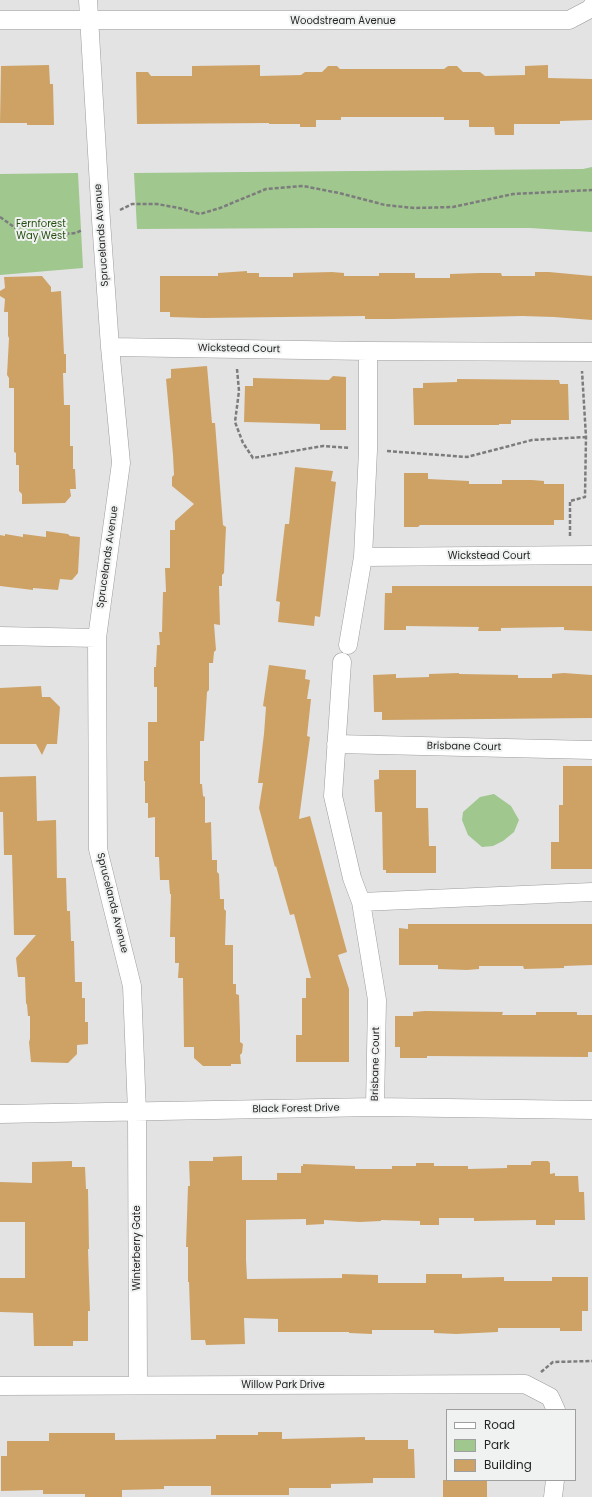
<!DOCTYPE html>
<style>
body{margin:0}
#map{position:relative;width:592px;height:1497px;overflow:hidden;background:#e3e3e4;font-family:Poppins,sans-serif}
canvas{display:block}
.legend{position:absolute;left:446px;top:1409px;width:130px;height:72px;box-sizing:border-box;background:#f0f1f1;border:1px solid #9f9f9f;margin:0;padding:5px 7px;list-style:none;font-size:12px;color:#252525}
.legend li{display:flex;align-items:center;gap:8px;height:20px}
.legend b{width:20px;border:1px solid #9f9f9f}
</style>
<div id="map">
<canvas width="592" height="1497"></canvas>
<ul class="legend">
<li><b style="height:5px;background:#fff"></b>Road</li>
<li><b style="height:11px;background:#9fc78e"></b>Park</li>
<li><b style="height:11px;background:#cea265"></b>Building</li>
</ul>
</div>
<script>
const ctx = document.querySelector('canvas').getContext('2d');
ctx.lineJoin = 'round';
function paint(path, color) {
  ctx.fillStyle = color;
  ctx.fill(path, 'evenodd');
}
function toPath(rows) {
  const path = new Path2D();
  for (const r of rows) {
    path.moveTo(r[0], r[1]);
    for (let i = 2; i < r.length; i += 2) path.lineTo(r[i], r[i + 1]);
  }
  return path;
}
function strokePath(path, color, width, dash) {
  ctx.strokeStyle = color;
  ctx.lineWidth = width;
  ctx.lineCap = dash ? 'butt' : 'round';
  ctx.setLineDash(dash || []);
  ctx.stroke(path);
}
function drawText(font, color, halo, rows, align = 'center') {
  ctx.font = font + ' Poppins,sans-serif';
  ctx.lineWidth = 4;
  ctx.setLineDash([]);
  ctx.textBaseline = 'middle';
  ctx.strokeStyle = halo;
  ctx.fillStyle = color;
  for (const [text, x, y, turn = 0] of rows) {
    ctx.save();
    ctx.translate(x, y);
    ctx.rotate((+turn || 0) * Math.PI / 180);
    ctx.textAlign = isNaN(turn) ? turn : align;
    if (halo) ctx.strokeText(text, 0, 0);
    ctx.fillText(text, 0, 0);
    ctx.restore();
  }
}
const green = toPath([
 [592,167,592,232,530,228,322,228,137,229,134,173,583,169],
 [78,173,83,268,0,275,0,174],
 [494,794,511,806,519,820,514,832,503,841,493,846,482,847,468,835,462,820,463,812,480,797]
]);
const building = toPath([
 [49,65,50,84,53,84,54,125,27,125,27,123,0,123,1,66],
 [260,65,260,76,301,75,305,72,322,72,328,66,337,66,340,69,444,69,448,66,457,66,463,72,480,72,485,76,525,75,525,66,548,65,548,78,592,79,592,120,560,121,560,124,514,124,514,135,495,135,494,127,469,127,469,120,444,120,444,117,341,117,341,120,316,120,316,127,300,127,300,124,269,124,269,123,137,124,136,72,148,72,151,76,192,76,192,66],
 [247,271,247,273,259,273,259,277,293,277,293,273,332,272,344,273,344,276,379,276,379,273,415,273,415,278,450,278,450,274,479,273,501,273,502,276,535,276,535,272,549,272,592,276,592,320,554,317,522,316,392,319,365,319,365,316,203,318,170,317,170,312,160,312,160,276,218,276,218,273],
 [42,276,51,287,51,292,61,291,64,354,66,354,66,373,63,373,64,405,70,405,70,446,73,446,73,469,75,469,76,489,70,489,71,496,65,503,22,504,22,494,19,491,19,465,16,465,16,453,14,452,14,388,9,388,9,378,7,375,9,338,8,336,8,312,4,312,5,299,0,296,0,291,5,288,4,277],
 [207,366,212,423,215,423,223,525,226,527,225,548,224,573,222,575,222,586,219,586,220,625,214,624,216,650,214,652,213,663,209,663,209,690,207,692,204,741,200,741,200,784,202,784,203,796,205,797,205,823,211,822,212,860,217,860,217,872,219,874,220,899,224,899,224,909,226,911,225,945,233,945,233,984,236,984,236,994,239,995,240,1031,240,1042,243,1044,242,1053,240,1055,241,1064,231,1064,231,1066,203,1066,194,1058,194,1047,184,1047,183,978,178,978,179,963,175,963,175,937,170,937,171,894,170,894,169,880,160,880,159,857,155,857,155,817,148,818,148,803,145,803,145,781,144,781,144,761,148,761,148,722,157,722,157,687,154,687,154,667,156,667,157,645,160,645,159,632,162,632,163,592,166,592,165,568,170,568,170,530,175,530,175,521,194,504,172,486,172,477,174,475,173,455,166,379,171,378,171,369],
 [333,376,346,377,346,430,320,430,320,424,244,422,245,386,253,386,253,378,329,380],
 [457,379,559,380,560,384,568,384,569,420,511,420,511,424,499,424,499,425,414,425,413,388,423,388,423,383,457,382],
 [295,467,333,471,331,481,336,482,320,617,315,616,314,626,278,622,280,602,276,601,285,524,289,524],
 [404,473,428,473,428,479,469,481,469,484,502,484,502,480,532,480,544,481,544,484,564,484,564,520,554,520,554,525,420,525,418,527,404,527],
 [46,531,68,534,70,536,80,537,78,573,72,580,60,579,58,590,33,588,33,590,0,586,0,535,5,536,5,534,23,537,23,534,46,537],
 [392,586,592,586,592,631,564,630,564,627,501,628,501,631,478,631,479,627,406,626,406,630,384,630,385,593,392,593],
 [269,665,306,670,305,679,310,680,307,699,311,699,307,736,310,737,299,819,310,816,347,952,338,955,349,989,349,1062,296,1062,296,1035,302,1035,302,998,306,998,306,978,311,978,294,914,290,915,276,866,275,867,259,808,263,783,258,783,264,734,266,707,263,706],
 [459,673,459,674,518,675,518,678,552,678,552,674,564,673,592,675,592,718,382,720,382,712,374,712,373,675,396,674,396,678,429,677,429,674],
 [41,686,42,697,50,697,60,707,57,744,47,744,42,755,36,744,0,744,0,688],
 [563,766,592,766,592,869,551,869,551,842,559,842,559,805,563,805],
 [379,770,416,770,416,808,428,808,429,846,436,846,436,873,386,873,386,870,383,870,382,812,375,812,374,780,379,779],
 [36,776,37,821,56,820,57,878,66,878,67,911,70,911,71,941,74,941,75,982,82,982,82,998,85,998,85,1022,88,1022,88,1044,77,1045,77,1054,68,1063,31,1062,29,1042,30,1039,30,1016,28,1016,27,1005,26,1003,25,977,18,977,16,958,36,935,14,935,12,855,4,855,3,812,0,812,0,777],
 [408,924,592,924,592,965,564,966,564,968,524,969,523,966,479,966,479,969,467,970,438,969,438,965,399,965,399,928,408,929],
 [425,1011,503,1012,502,1015,536,1015,536,1012,577,1012,577,1015,592,1015,592,1052,588,1052,588,1057,427,1056,427,1058,400,1058,400,1047,395,1047,395,1016,413,1016,413,1012],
 [242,1156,242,1180,277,1180,277,1173,301,1173,301,1166,303,1166,303,1164,355,1166,355,1169,392,1169,392,1166,416,1166,416,1163,434,1163,434,1166,468,1166,468,1169,507,1168,507,1165,531,1165,531,1162,533,1161,548,1161,550,1163,550,1174,555,1173,555,1176,578,1176,579,1192,584,1192,585,1220,555,1220,555,1225,536,1225,536,1220,474,1221,474,1218,439,1218,439,1225,420,1225,420,1221,381,1220,381,1221,360,1222,324,1220,324,1224,306,1225,306,1219,246,1220,246,1260,247,1279,342,1278,342,1274,378,1275,378,1283,426,1283,426,1274,462,1274,462,1278,504,1277,504,1281,552,1281,552,1277,588,1277,588,1311,582,1311,582,1331,560,1331,560,1328,498,1328,498,1332,456,1334,434,1333,434,1330,372,1330,372,1334,349,1333,349,1332,278,1332,278,1319,244,1318,245,1344,206,1345,205,1340,191,1340,189,1282,188,1282,188,1247,186,1247,188,1186,190,1186,189,1161,213,1161,213,1157],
 [72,1161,72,1167,85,1167,86,1189,88,1189,89,1249,88,1249,90,1311,88,1311,88,1341,73,1341,73,1346,34,1346,33,1313,0,1312,0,1278,25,1278,25,1222,0,1222,0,1182,32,1183,32,1162],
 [258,1432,282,1432,282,1439,365,1437,365,1440,408,1440,408,1449,414,1449,415,1478,373,1478,373,1483,331,1484,331,1488,289,1488,289,1495,211,1495,211,1486,164,1486,164,1489,122,1490,122,1497,85,1497,85,1494,43,1494,43,1490,1,1491,1,1456,7,1456,7,1441,49,1441,49,1433,115,1433,115,1440,216,1439,216,1435,258,1435],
 [443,1480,487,1480,487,1497,443,1497]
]);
const path = toPath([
 [120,210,132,204,157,204,179,208,200,214,220,208,266,189,303,186,339,193,385,205,414,208,453,207,513,194,592,190],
 [0,217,28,237,76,233,82,230],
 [237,369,239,391,235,422,243,443,253,458,323,446,350,448],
 [387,451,467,457,532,440,586,437],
 [570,536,570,501,585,497,586,437,582,371],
 [541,1372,553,1362,592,1361]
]);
const street = toPath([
 [88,0,101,220,110,347,121,463,97,638,98,849,132,986,137,1112,138,1385],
 [0,20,569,20,590,9,592,6],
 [110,347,368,351,592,352],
 [363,557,592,555],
 [0,636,97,638],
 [348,645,363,557,368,450,368,351],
 [342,662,333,796,352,878,361,902,377,1000,375,1107],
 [336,744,592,750],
 [361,902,592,892],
 [0,1114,375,1107,592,1110],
 [0,1386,525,1384,550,1397,556,1410],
 [553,1497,555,1480]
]);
const streetNames = [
 ["Woodstream Avenue",343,21],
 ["Sprucelands Avenue",102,235,-94],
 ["Wickstead Court",239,349,1],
 ["Wickstead Court",489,556],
 ["Sprucelands Avenue",108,557,-82],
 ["Brisbane Court",464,747,1],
 ["Sprucelands Avenue",112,903,76],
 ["Brisbane Court",376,1064,-89],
 ["Black Forest Drive",296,1109,-1],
 ["Winterberry Gate",137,1248,-90],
 ["Willow Park Drive",283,1385]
];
const parkNames = [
 ["Fernforest",41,224],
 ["Way West",41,236]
];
paint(green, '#9fc78e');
paint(building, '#cea265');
strokePath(street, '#9c9c9d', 19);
strokePath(path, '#7c7c7c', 2.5, [4, 2]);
strokePath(street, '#fff', 18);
drawText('10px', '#252525', '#f0f1f1', streetNames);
drawText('10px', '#274f12', '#f0f1f1', parkNames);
</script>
